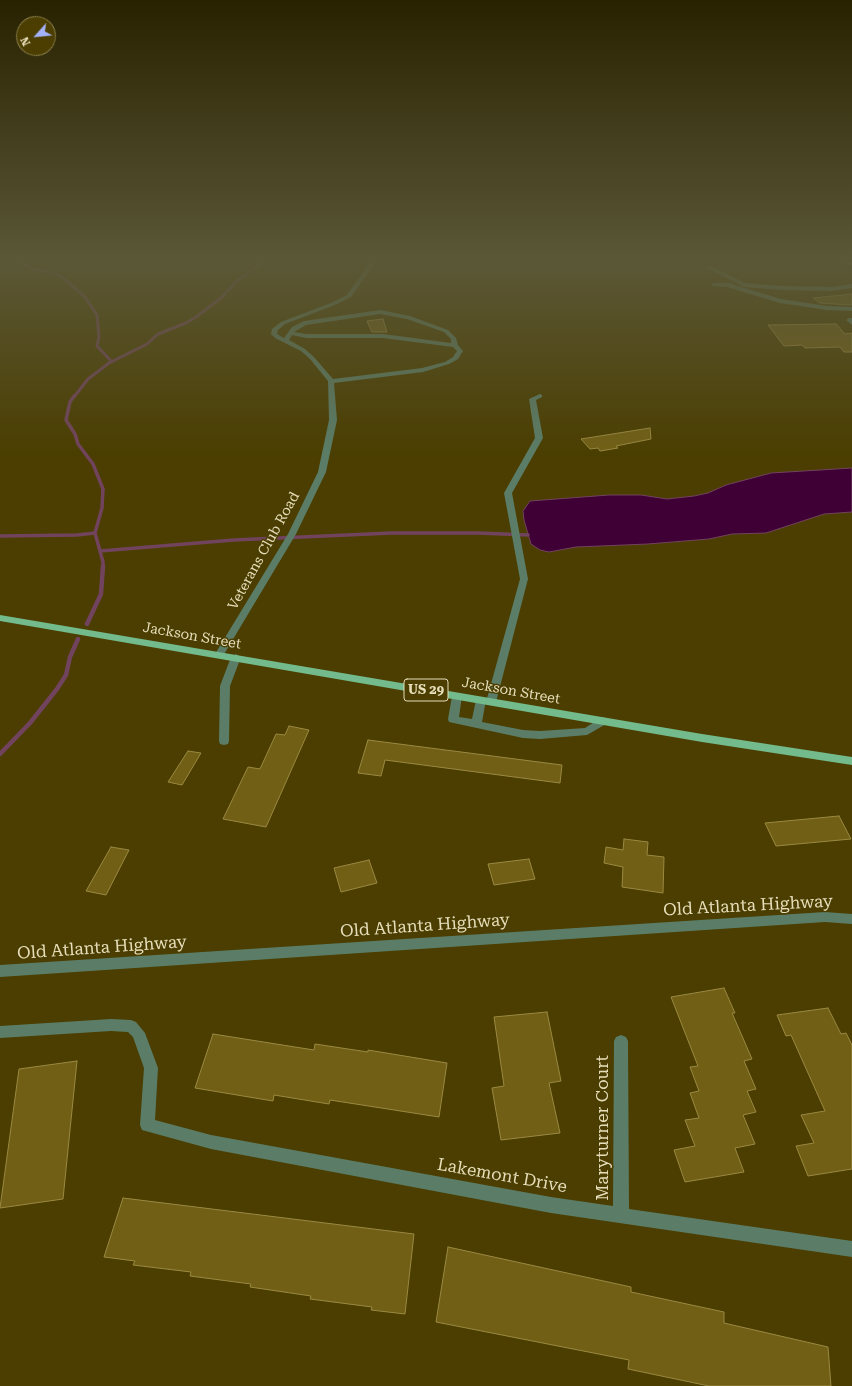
<!DOCTYPE html>
<style>
body{margin:0}
#map{position:relative;width:852px;height:1386px;overflow:hidden;background:#4b3e00;font-family:"Roboto Serif",serif}
canvas{display:block}
.north{position:absolute;left:16px;top:16px;width:40px;height:40px;box-sizing:border-box;background:#4b3e00;border:1px solid #897e4a;border-radius:50%;rotate:243deg;font-size:11px;font-weight:700;line-height:16px;text-align:center;color:#e6deba}
.north::after{content:'';display:block;margin:auto;width:14px;height:18px;background:#a4b2fc;clip-path:polygon(50% 0,100% 100%,50% 72%,0 100%)}
</style>
<div id="map">
<canvas width="852" height="1386"></canvas>
<div class="north">N</div>
</div>
<script>
const ctx = document.querySelector('canvas').getContext('2d');
ctx.lineJoin = 'round';
function paint(path, color) {
  ctx.fillStyle = color;
  ctx.fill(path, 'evenodd');
}
function toPath(rows) {
  const path = new Path2D();
  for (const r of rows) {
    path.moveTo(r[0], r[1]);
    for (let i = 2; i < r.length; i += 2) path.lineTo(r[i], r[i + 1]);
  }
  return path;
}
function strokePath(path, color, width, dash) {
  ctx.strokeStyle = color;
  ctx.lineWidth = width;
  ctx.lineCap = dash ? 'butt' : 'round';
  ctx.setLineDash(dash || []);
  ctx.stroke(path);
}
function drawText(font, color, halo, rows, align = 'center') {
  ctx.font = font + ' "Roboto Serif",serif';
  ctx.lineWidth = 3;
  ctx.setLineDash([]);
  ctx.textBaseline = 'middle';
  ctx.strokeStyle = halo;
  ctx.fillStyle = color;
  for (const [text, x, y, turn = 0] of rows) {
    ctx.save();
    ctx.translate(x, y);
    ctx.rotate((+turn || 0) * Math.PI / 180);
    ctx.textAlign = isNaN(turn) ? turn : align;
    if (halo) ctx.strokeText(text, 0, 0);
    ctx.fillText(text, 0, 0);
    ctx.restore();
  }
}
const water = toPath([
 [852,468,852,512,824,514,766,533,732,534,709,539,648,544,576,547,549,552,540,550,531,544,524,520,523,511,530,501,609,495,641,495,667,499,694,496,708,493,726,485,771,473,852,468]
]);
const streamFar2 = toPath([
 [22,262,32,269,54,273,62,277,85,297,97,315,99,337,97,346,112,362],
 [74,397,88,379,109,363,147,344,158,334,186,323,196,317,221,298,237,281,263,262]
]);
const streamFar1 = toPath([
 [74,396,70,402,66,420,75,434,78,444,93,464,103,489,102,508,95,533,103,562,103,567],
 [0,536,77,535,95,533],
 [100,551,234,540,392,533,478,533,528,535]
]);
const stream = toPath([
 [87,624,101,594,103,566],
 [0,754,30,723,57,689,66,675,70,657,78,639]
]);
const building = toPath([
 [852,294,852,305,850,305,820,303,813,298,852,294],
 [383,319,387,332,372,332,367,321,383,319],
 [836,324,845,334,852,333,852,352,844,352,840,347,805,348,802,345,784,346,768,325,836,324],
 [650,428,651,439,616,446,618,448,600,451,598,448,590,449,581,439,650,428],
 [289,726,309,730,266,827,223,819,248,767,260,769,276,734,285,735,289,726],
 [368,740,562,765,560,783,385,760,381,776,358,773,368,740],
 [188,751,201,753,182,785,168,782,188,751],
 [839,816,851,839,776,846,765,823,839,816],
 [624,839,648,842,647,855,664,857,663,893,622,887,623,867,604,863,606,847,623,850,624,839],
 [111,847,129,850,106,895,86,891,111,847],
 [529,859,535,879,494,885,488,864,529,859],
 [369,860,377,883,341,892,334,868,369,860],
 [724,988,735,1013,732,1013,752,1059,744,1061,756,1089,747,1091,756,1112,743,1115,755,1144,735,1148,744,1172,685,1182,674,1150,695,1146,685,1120,699,1118,690,1093,699,1091,690,1067,698,1066,671,997,724,988],
 [828,1008,841,1034,846,1033,852,1045,852,1169,808,1176,796,1146,814,1143,801,1115,825,1111,791,1035,786,1036,777,1015,828,1008],
 [547,1012,561,1081,549,1083,560,1133,501,1140,492,1088,504,1086,494,1017,547,1012],
 [213,1034,314,1050,315,1044,368,1052,368,1050,447,1063,439,1117,330,1100,329,1104,274,1095,273,1101,195,1088,213,1034],
 [77,1061,63,1199,0,1208,19,1069,77,1061],
 [123,1198,414,1234,405,1314,371,1310,372,1307,310,1299,311,1296,250,1287,251,1284,190,1276,191,1272,133,1265,135,1261,104,1257,123,1198],
 [448,1247,631,1287,631,1292,724,1312,724,1323,828,1347,831,1386,709,1386,628,1369,629,1360,436,1322,448,1247]
]);
const minor = toPath([
 [370,262,376,262,351,297,335,305,285,324,278,330,277,334,284,338,292,327,304,321,380,310,410,316,448,330,456,338,458,345,463,351,458,359,449,364,423,372,334,383,337,420,326,472,296,534,223,656,217,656,215,654,288,534,318,472,329,420,328,381,310,359,301,351,275,338,271,334,272,329,281,322,331,303,347,295,370,262],
 [380,314,407,319,444,332,451,339,451,343,383,334,306,334,294,332,306,325,380,314],
 [292,335,306,338,383,338,453,347,457,351,453,357,445,362,422,368,333,379,314,357,305,349,289,340,292,335],
 [707,266,711,266,745,283,782,286,832,287,852,284,852,288,832,291,782,290,744,287,707,268,707,266],
 [714,283,732,283,735,285,781,299,827,306,852,307,852,311,827,310,780,303,727,287,712,286,712,284,714,283],
 [849,318,852,318,852,325,846,320,849,318],
 [540,394,542,395,542,397,536,400,543,438,512,493,528,579,496,702,491,705,486,702,520,579,504,493,535,438,529,399,540,394],
 [236,654,241,657,230,686,229,741,228,744,224,745,220,744,219,741,220,686,231,657,236,654],
 [457,693,462,696,459,717,472,719,476,700,481,697,486,700,482,722,523,730,540,731,585,728,602,717,606,718,607,721,606,724,587,735,540,739,523,738,449,722,448,719,452,696,457,693],
 [825,912,852,914,852,924,825,922,0,977,0,965,825,912],
 [111,1019,131,1020,136,1022,145,1033,158,1068,155,1120,211,1135,551,1197,613,1206,614,1041,616,1037,621,1035,626,1037,628,1041,629,1209,852,1241,852,1257,551,1213,211,1149,142,1130,140,1125,144,1068,133,1037,128,1032,111,1031,0,1038,0,1026,111,1019]
]);
const major = toPath([
 [845,262,852,262,852,265,846,263,845,262],
 [0,615,702,734,852,757,852,765,702,742,0,621,0,615]
]);
const shields = [
 [426,690,44]
];
const shieldNames = [
 ["US 29",426,690]
];
const streetNames = [
 ["Veterans Club Road",264,551,-61],
 ["Jackson Street",192,636,10],
 ["Jackson Street",511,691,10]
];
const nearStreetnames = [
 ["Old Atlanta Highway",748,906,-3],
 ["Old Atlanta Highway",425,926,-4],
 ["Old Atlanta Highway",102,948,-4],
 ["Maryturner Court",603,1128,-90],
 ["Lakemont Drive",502,1176,10]
];
paint(water, '#3f0035');
strokePath(water, '#71435d', 1);
strokePath(streamFar2, '#71435d', 3);
strokePath(streamFar1, '#71435d', 3.5);
strokePath(stream, '#71435d', 4.5);
paint(building, '#705f15');
strokePath(building, '#9a8941', 1);
paint(minor, '#5b7d67');
paint(major, '#73ba8d');
const sky = ctx.createLinearGradient(0, 0, 0, 456);
sky.addColorStop(0, '#292200');
sky.addColorStop(0.57, '#5b5837');
sky.addColorStop(1, '#5b583700');
ctx.fillStyle = sky;
ctx.fillRect(0, 0, 852, 456);
for (const [x, y, w] of shields) {
  const box = new Path2D();
  box.roundRect(x - w / 2, y - 11, w, 22, 3);
  ctx.fillStyle = '#4b3e00';
  ctx.fill(box);
  strokePath(box, '#e6deba', 1);
}
drawText('bold 13px', '#e6deba', null, shieldNames);
drawText('14px', '#e6deba', '#4b3e00', streetNames);
drawText('17px', '#e6deba', '#4b3e00', nearStreetnames);
</script>
